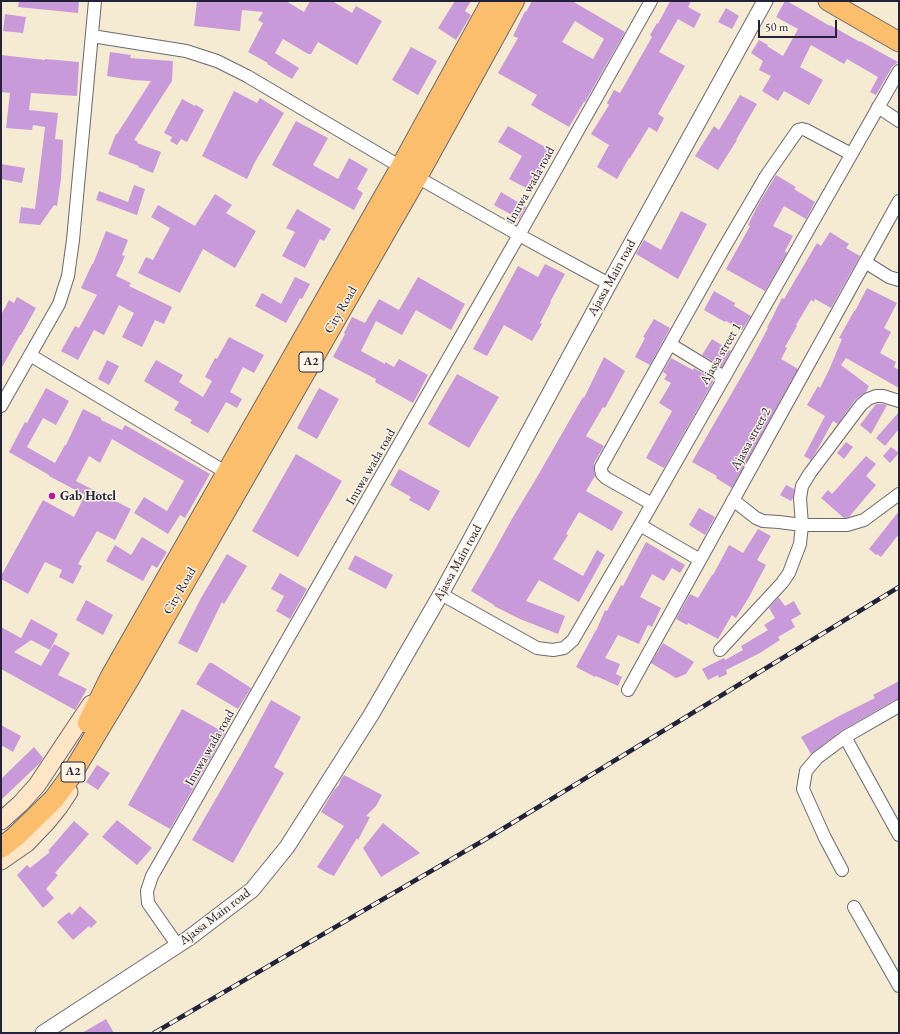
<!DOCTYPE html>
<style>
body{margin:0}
#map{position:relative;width:900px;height:1034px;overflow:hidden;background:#f5ebd2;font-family:"EB Garamond",serif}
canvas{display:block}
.frame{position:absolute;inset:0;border:2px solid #22223b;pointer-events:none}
.scale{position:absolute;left:758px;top:20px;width:79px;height:18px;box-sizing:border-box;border:2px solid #22223b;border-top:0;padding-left:5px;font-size:12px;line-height:14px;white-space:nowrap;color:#22223b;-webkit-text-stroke:3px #fcf5e5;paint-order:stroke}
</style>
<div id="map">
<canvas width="900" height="1034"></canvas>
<div class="frame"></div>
<div class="scale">50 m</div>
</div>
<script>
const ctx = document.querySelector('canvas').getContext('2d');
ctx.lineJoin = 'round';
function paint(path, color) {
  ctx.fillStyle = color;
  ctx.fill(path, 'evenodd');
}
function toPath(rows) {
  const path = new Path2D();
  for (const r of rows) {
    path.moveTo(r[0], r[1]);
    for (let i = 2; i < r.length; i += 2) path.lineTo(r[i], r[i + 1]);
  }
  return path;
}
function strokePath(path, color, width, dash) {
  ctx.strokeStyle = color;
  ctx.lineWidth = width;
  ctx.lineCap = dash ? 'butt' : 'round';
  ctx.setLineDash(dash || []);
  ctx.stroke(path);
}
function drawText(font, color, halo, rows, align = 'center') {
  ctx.font = font + ' "EB Garamond",serif';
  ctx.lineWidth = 3;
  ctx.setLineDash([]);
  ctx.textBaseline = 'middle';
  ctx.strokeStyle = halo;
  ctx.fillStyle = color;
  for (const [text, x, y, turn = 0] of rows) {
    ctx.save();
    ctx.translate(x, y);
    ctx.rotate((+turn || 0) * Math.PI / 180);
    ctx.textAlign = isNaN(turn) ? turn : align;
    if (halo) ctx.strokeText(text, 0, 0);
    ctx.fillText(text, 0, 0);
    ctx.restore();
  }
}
const building = toPath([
 [19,1,79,1,78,13,18,7],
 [197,1,286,1,304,12,310,1,332,1,352,13,356,6,382,21,357,65,318,42,311,54,308,54,283,39,275,53,299,68,292,79,267,64,268,63,248,52,263,23,258,20,263,12,242,10,240,31,194,26],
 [455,1,471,1,465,11,471,15,456,40,438,28],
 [532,1,572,1,625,32,585,102,584,102,569,127,531,105,537,95,498,73,518,38,513,36,525,11,526,12],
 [575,21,604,39,593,59,562,42],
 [670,1,691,1,688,7,701,14,694,28,678,19,659,52,685,66,658,114,664,118,657,132,649,127,630,158,629,158,617,179,597,167,609,145,591,134,609,105,607,103,614,90,620,93,652,37,650,35,657,23,658,24],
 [785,1,787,1,830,26,830,25,860,42,860,41,898,62,892,67,876,95,870,92,878,77,847,59,844,64,811,45,800,67,823,80,809,105,784,91,778,101,762,91,771,76,759,70,763,61,751,53,759,40,768,45,767,46,783,56,798,29,776,17],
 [726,8,739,16,732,29,718,22],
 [5,14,26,17,23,33,3,31],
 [411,47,437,61,418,95,392,80],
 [110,52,131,55,130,58,173,61,172,81,134,140,138,142,137,143,161,152,153,173,138,167,139,166,108,154,116,134,117,134,151,81,133,80,107,76],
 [1,55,45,60,45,59,79,62,77,96,31,93,29,110,58,113,55,139,63,140,61,179,57,206,54,205,40,225,19,223,21,207,35,209,45,127,33,125,32,130,6,128,10,93,1,92],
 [234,91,257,103,260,98,284,113,255,162,247,179,202,156],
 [740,95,757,104,736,140,737,140,718,170,695,156,714,126,719,130],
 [182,99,195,106,196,105,204,110,187,142,181,139,177,145,170,141,172,137,164,133],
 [296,121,328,138,313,165,338,179,349,158,368,169,357,189,363,193,354,210,272,165],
 [508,126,554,152,545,168,542,167,530,190,509,179,522,156,498,142],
 [1,164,25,168,22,183,1,179],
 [776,175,796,187,794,189,815,202,806,219,784,206,773,226,793,236,785,251,787,253,765,291,726,269,750,226,748,225,758,205],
 [134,185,145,189,137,215,96,200,99,191,128,202],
 [501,192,526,207,519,219,494,205],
 [215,194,232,205,226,213,256,231,235,268,203,249,180,293,138,273,146,257,153,260,170,228,151,217,158,205,195,226],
 [297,209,331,229,324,241,320,239,305,268,282,256,295,232,286,228],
 [681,211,707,224,678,279,636,254,644,240,661,250],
 [106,231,128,240,122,255,125,256,116,276,131,283,129,286,172,307,164,324,155,320,142,347,122,337,134,313,119,305,104,335,94,330,78,360,61,351,75,326,79,328,97,295,81,288,92,264,93,264],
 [830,232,849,244,846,248,860,256,831,308,815,299,814,302,811,300,796,325,797,326,785,347,787,348,781,359,798,369,732,488,716,478,717,476,692,462,752,358,768,328,767,328,782,298,784,299,817,243,821,246],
 [545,264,565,274,550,302,551,302,540,323,542,324,532,341,504,325,487,356,473,349,518,266,538,277],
 [295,277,310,284,302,299,300,298,286,323,255,306,262,293,281,304],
 [418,277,465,304,451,330,416,310,402,335,376,321,361,351,385,364,385,362,394,367,399,359,428,375,413,403,375,382,376,379,333,357,345,334,344,333,352,317,365,323,379,299,399,310],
 [867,288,897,303,884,328,891,332,880,353,896,362,894,367,899,370,899,388,846,358,841,365,869,386,866,392,855,400,838,424,833,421,816,452,811,460,804,456,825,416,807,405,818,386,820,388,829,370,842,339,839,338,854,311,855,311],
 [714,291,735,303,734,306,751,316,742,330,726,321,725,322,704,310],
 [17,297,36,308,21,335,20,335,1,369,1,315,9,300,14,303],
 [654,319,670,328,650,365,635,357,645,338,643,337],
 [229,337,264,355,254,373,243,367,230,392,242,399,237,408,226,402,208,433,190,423,192,420,174,410,179,402,144,381,156,360,183,375,179,382,203,397,212,381,205,377,215,358,217,359],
 [712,339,731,351,722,367,702,355],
 [604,357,625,371,605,408,603,407,586,436,604,446,594,463,594,470,595,476,586,491,623,512,612,531,579,512,566,534,568,535,553,559,583,576,597,550,605,555,579,602,539,580,526,601,565,616,558,634,520,619,494,606,494,605,471,591,493,553,513,517,537,477,583,397,584,398],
 [671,358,693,370,694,368,714,380,664,468,646,458,672,411,659,403,671,383,664,379,667,375,663,372],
 [107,360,119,366,109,385,98,379],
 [457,374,499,397,469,448,428,424],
 [46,388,69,401,56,425,43,418,27,447,55,463,65,445,66,445,83,409,101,418,101,420,122,430,125,425,210,474,185,518,180,515,168,534,134,513,144,497,167,511,184,481,112,439,100,463,89,456,76,481,131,509,115,540,97,531,78,564,82,566,73,584,59,577,62,570,45,562,28,594,1,579,1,576,43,500,74,517,85,495,49,476,49,475,9,452,25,422,27,423],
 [319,388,339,399,317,439,297,428],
 [876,404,882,404,887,405,871,434,860,425],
 [899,412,899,429,885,446,876,438],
 [846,442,853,447,844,459,837,453],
 [891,447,899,453,890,463,883,456],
 [296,454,342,481,298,557,252,531],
 [866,456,876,464,866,476,876,485,849,517,844,518,821,498,828,490,832,494],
 [399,469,440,491,429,511,409,500,411,497,390,485],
 [786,485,794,489,793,498,791,501,780,495],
 [699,508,715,517,705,535,689,525],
 [899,511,899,534,881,557,877,554,876,555,869,549],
 [758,529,771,536,757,560,766,565,749,597,736,618,732,615,718,639,688,623,687,625,676,619,690,594,698,598,712,575,713,575,729,545,743,553],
 [142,537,167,552,157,568,152,565,143,581,106,561,115,545,131,555],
 [646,542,685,565,680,573,672,568,664,581,652,574,640,597,661,608,652,627,648,625,639,644,618,635,605,658,620,664,616,674,622,677,618,686,596,676,595,677,576,667,596,630,596,631,605,610,607,611,621,585,623,586],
 [227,554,247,566,224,604,222,602,197,653,178,643,201,598],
 [355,555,393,575,386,589,348,569],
 [280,573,307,589,290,619,276,611,284,596,271,589],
 [778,598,779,598,785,606,794,601,801,614,791,620,795,627,778,637,780,640,760,653,726,670,727,674,719,678,718,675,708,680,702,669,724,658,725,660,743,650,741,646,768,630,764,625,775,618,769,608],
 [86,600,113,615,103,635,76,620],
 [31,619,58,634,50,650,31,640,14,652,41,666,54,644,70,653,58,675,87,689,75,710,1,669,1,627,21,638],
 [663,643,694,662,686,674,676,678,651,663],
 [209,663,212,663,251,688,238,709,196,684],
 [899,681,899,699,895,700,841,731,811,754,801,737,841,715,875,698,873,695],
 [271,700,301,717,274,767,284,773,233,863,192,840,244,750],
 [182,709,225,733,170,829,128,805],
 [1,725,21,736,13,752,1,745],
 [34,747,43,758,40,763,1,800,1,779],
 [97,765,110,773,98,790,86,782],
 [344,775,382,795,376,806,366,816,370,817,358,840,357,838,334,876,327,873,317,867,344,826,321,812,334,790,339,785,341,779],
 [117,820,152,848,137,865,102,837],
 [74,821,89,834,55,873,58,875,46,889,54,898,43,908,17,875,27,865,30,868,50,852,48,851],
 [383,823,420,853,381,877,363,848],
 [80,906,97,922,91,928,89,926,73,940,57,922,69,912,72,915],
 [106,1019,114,1033,82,1033]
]);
const minor = toPath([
 [92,36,186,51,217,61,247,76,401,167],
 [878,107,899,121],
 [417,177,519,235,609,284],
 [865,262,889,277,899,280],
 [670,344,724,377],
 [30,355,227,473],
 [1,406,59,304,68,276,73,240,95,1],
 [733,500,756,518,763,521,779,522,802,525,847,525,864,520,899,494],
 [652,504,606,478,602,474,601,470,601,467,721,253,766,176,798,130,802,129,806,130,851,154],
 [640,525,700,560],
 [441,594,537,648,553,650,564,648,573,640,640,525,899,71],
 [720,650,782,583,789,573,800,544,802,525,800,498,802,486,810,473,861,405,868,399,876,396,883,396,899,401],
 [628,690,899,201],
 [845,737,899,835],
 [842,870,825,838,803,789,806,771,817,758,845,737,899,706],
 [854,907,899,986],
 [178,946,148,903,147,891,152,876,519,235,651,1]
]);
const tertiary = toPath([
 [43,1033,189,938,252,890,287,847,371,715,441,594,609,284,765,1]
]);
const secondary = toPath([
 [1,821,21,803,37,785,91,704],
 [1,861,27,843,47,822,59,807,69,792]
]);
const primary = toPath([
 [828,1,899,42]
]);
const trunk = toPath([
 [88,723,110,678,401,167,492,1],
 [1,848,15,837,54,799,70,777,129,679,417,177,514,1]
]);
const rail = toPath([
 [154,1033,486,839,899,587]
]);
const markers = [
 [52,496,4,"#b5179e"]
];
const shields = [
 [311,362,24],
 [73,772,24]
];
const shieldNames = [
 ["A2",311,362],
 ["A2",73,772]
];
const streetNames = [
 ["Inuwa wada road",531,185,-61],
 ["Ajassa Main road",612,278,-61],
 ["City Road",341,310,-60],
 ["Ajassa street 1",721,354,-60],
 ["Ajassa street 2",751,439,-61],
 ["Inuwa wada road",371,467,-60],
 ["Ajassa Main road",458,563,-61],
 ["City Road",180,591,-60],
 ["Inuwa wada road",210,748,-60],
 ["Ajassa Main road",215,917,-37]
];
const poiNames = [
 ["Gab Hotel",60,496]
];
paint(building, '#c99ada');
strokePath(minor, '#6c6870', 14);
strokePath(tertiary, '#6c6870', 17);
strokePath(secondary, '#6c6870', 19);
strokePath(primary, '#6c6870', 21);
strokePath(trunk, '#6c6870', 22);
strokePath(minor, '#fff', 12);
strokePath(tertiary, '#fff', 15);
strokePath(secondary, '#fde5c5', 17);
strokePath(primary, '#fabe6d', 19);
strokePath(trunk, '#fabe6d', 20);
strokePath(rail, '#22223b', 4.5);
strokePath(rail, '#fcf5e5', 3, [9]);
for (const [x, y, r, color] of markers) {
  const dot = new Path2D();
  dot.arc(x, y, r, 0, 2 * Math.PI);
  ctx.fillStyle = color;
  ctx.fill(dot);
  strokePath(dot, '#fcf5e5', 1.5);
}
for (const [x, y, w] of shields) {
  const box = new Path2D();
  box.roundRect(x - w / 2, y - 10, w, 20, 3);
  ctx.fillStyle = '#fcf5e5';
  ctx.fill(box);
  strokePath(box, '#22223b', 1);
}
drawText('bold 12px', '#22223b', null, shieldNames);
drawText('13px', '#22223b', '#fcf5e5', streetNames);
drawText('bold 13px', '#22223b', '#fcf5e5', poiNames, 'left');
</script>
